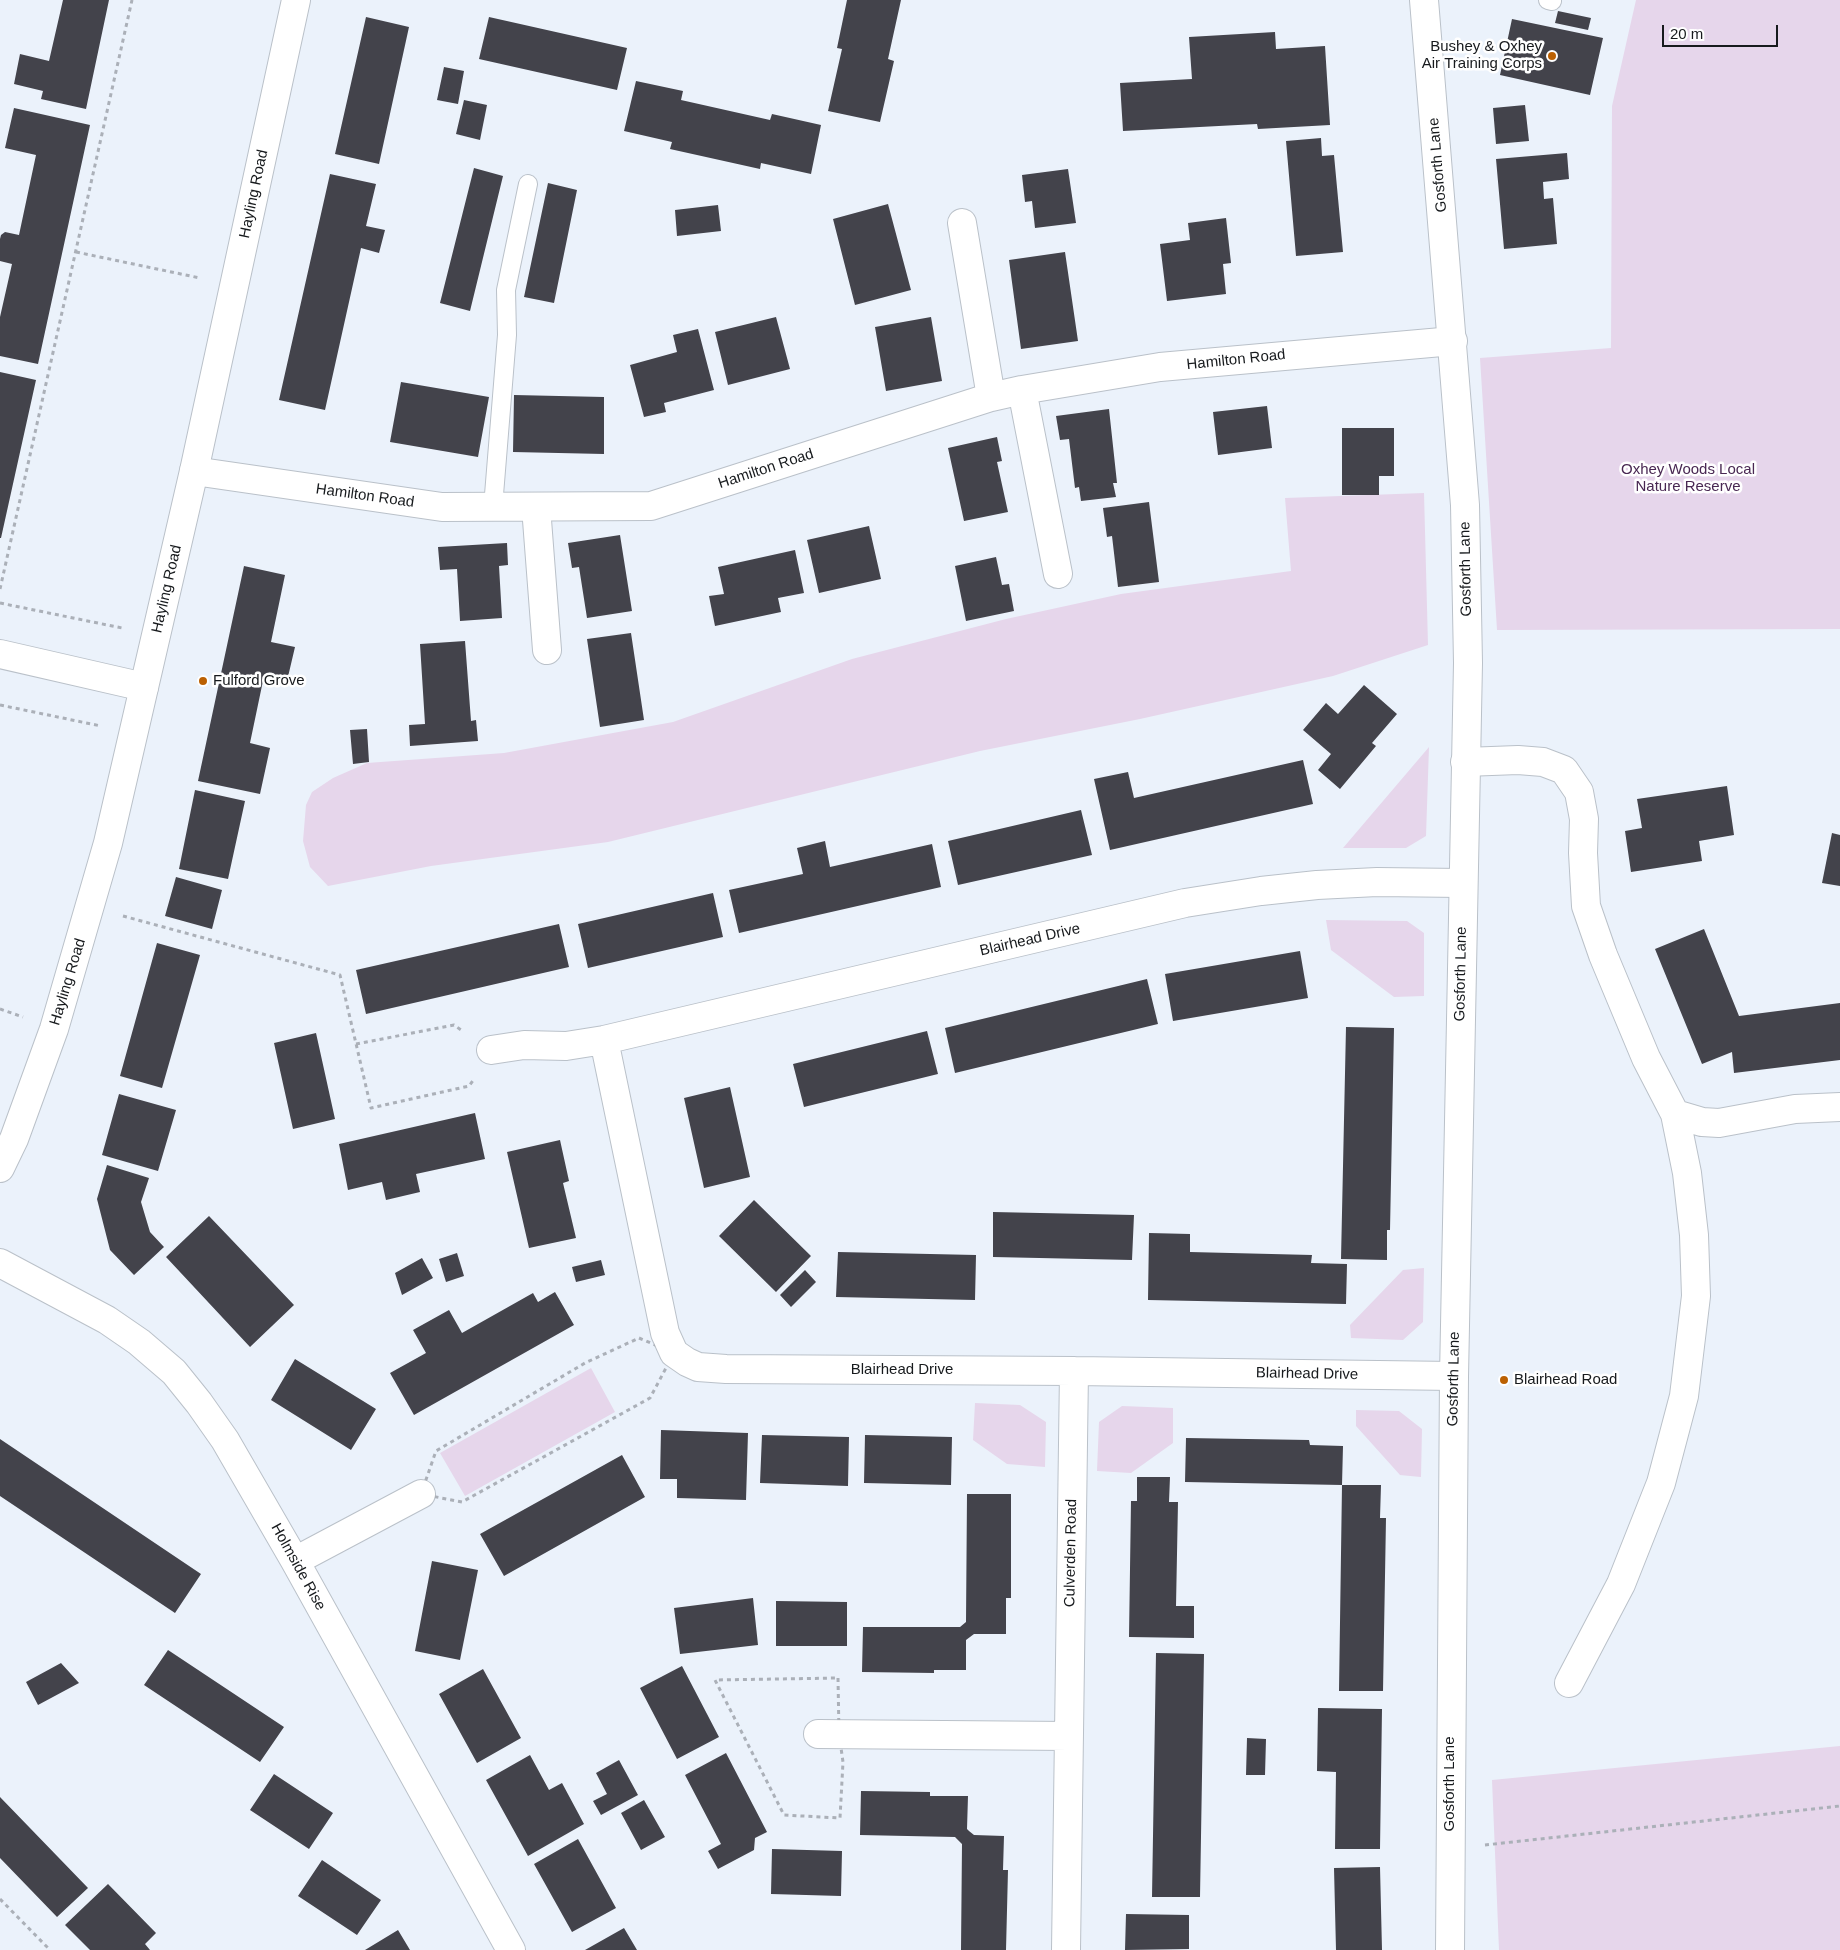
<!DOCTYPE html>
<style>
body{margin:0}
#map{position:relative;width:1840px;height:1950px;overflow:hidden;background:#ebf2fb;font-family:Arial,sans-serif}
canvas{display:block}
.scale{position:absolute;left:1662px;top:25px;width:116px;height:22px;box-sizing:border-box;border:2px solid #171a1d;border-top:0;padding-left:6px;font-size:15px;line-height:18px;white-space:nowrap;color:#171a1d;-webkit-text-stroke:4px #fff;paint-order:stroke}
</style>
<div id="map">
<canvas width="1840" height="1950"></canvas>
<div class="scale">20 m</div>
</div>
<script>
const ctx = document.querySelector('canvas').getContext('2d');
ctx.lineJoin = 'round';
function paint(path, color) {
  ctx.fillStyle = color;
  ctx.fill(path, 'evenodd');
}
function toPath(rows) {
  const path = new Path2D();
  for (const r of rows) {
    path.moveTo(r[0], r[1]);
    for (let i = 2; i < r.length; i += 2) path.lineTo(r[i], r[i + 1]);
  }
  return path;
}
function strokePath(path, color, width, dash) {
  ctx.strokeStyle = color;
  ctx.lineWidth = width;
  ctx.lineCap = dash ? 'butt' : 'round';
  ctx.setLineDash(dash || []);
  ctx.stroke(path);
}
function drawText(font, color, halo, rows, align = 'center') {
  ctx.font = font + ' Arial,sans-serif';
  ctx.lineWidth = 5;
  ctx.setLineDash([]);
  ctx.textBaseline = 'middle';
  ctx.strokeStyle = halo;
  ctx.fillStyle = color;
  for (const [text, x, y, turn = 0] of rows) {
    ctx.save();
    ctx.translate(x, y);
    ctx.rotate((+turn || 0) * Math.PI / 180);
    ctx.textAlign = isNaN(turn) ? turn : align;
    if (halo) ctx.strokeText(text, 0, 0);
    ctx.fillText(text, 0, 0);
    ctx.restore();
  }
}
const green = toPath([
 [1636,0,1840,0,1840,629,1497,630,1480,358,1611,348,1612,106],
 [1424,493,1428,645,1333,676,1140,719,980,751,608,842,431,866,328,886,310,867,303,841,306,805,312,792,333,778,367,763,504,753,673,722,852,659,1006,619,1121,594,1291,571,1285,498],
 [1429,747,1426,836,1406,848,1343,848],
 [1326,920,1407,921,1424,933,1424,996,1394,997,1331,950],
 [1424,1268,1423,1322,1403,1340,1351,1338,1350,1325,1403,1270],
 [591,1368,615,1412,465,1496,440,1453],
 [975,1403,1020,1405,1046,1422,1045,1467,1007,1464,973,1440],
 [1122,1406,1173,1408,1173,1443,1131,1473,1097,1471,1099,1422],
 [1356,1410,1399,1411,1422,1429,1421,1477,1400,1475,1356,1426],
 [1840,1746,1840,1950,1499,1950,1492,1780]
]);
const building = toPath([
 [63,0,109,0,86,109,41,99,43,91,14,84,20,54,49,61],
 [847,0,901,0,888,59,894,61,880,122,828,111,842,49,837,48],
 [1558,11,1591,18,1588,30,1555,23],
 [366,17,409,27,379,164,335,154],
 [489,17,627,48,617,90,479,59],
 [1512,19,1603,38,1590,95,1500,75],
 [1275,32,1276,49,1325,46,1330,125,1258,129,1257,124,1123,131,1120,83,1192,79,1189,37],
 [444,67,464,71,458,104,437,100],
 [636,81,683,91,681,100,770,120,772,114,821,125,811,174,761,163,760,169,670,149,672,142,624,131],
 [464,100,487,105,480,140,456,134],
 [1525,105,1529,141,1496,144,1493,108],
 [14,108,90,125,38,364,0,356,0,317,12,264,0,261,0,239,1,235,5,232,19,235,36,155,5,148],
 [1321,138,1322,156,1334,155,1343,252,1296,256,1286,141],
 [1567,153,1569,179,1543,182,1544,199,1553,198,1557,244,1504,249,1496,159],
 [474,168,503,176,470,311,440,303],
 [1068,169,1076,223,1035,228,1032,201,1025,202,1022,175],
 [330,174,376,184,366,226,385,230,379,253,361,248,325,410,279,400],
 [548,183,577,190,554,303,524,297],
 [888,204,911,290,855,305,833,219],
 [718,205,721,231,677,236,675,210],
 [1226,218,1231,263,1223,264,1226,294,1167,301,1160,244,1190,240,1188,223],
 [1065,252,1078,341,1021,349,1009,260],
 [776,317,790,369,728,385,715,332],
 [931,317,942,381,886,391,875,327],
 [698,329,714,390,664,403,666,412,644,417,630,365,677,352,673,335],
 [0,372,36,380,1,538,0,538],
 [401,382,489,397,478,457,390,442],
 [514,395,604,397,604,454,513,452],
 [1267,406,1272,448,1218,455,1213,412],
 [1109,409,1117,483,1113,483,1116,497,1081,501,1079,487,1075,488,1069,439,1060,440,1056,416],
 [1342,428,1394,428,1394,476,1379,476,1379,495,1342,495],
 [997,437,1002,461,997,462,1008,512,964,521,948,448],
 [1149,502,1159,582,1118,587,1112,536,1107,537,1103,508],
 [869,526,881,579,819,593,807,540],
 [620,535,632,611,587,618,579,567,572,568,568,543],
 [507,543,508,565,499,566,502,618,460,621,457,569,440,570,438,547],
 [795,550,804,593,778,598,781,612,715,626,709,596,724,594,718,567],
 [996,557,1002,585,1009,584,1014,611,966,621,955,566],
 [244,566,285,575,271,642,295,647,287,681,264,676,250,743,270,748,260,794,198,781],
 [631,633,644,720,600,727,587,639],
 [465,641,471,721,476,720,478,741,410,746,409,725,425,724,420,644],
 [1364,685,1397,714,1372,743,1376,746,1340,789,1318,770,1331,754,1303,730,1326,703,1338,714],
 [367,729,369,762,353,764,350,730],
 [1303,760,1313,804,1110,850,1094,779,1128,772,1134,798],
 [1727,786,1734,835,1699,841,1702,861,1631,872,1625,831,1642,828,1637,799],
 [195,790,245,801,228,879,179,869],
 [1081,810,1092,855,958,885,948,841],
 [1832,833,1840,835,1840,886,1822,883],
 [825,841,830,867,932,844,941,887,739,933,729,890,803,874,797,848],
 [176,877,222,890,212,929,165,916],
 [713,893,723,937,588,968,578,924],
 [559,924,569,967,366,1014,356,970],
 [1704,929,1739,1016,1840,1003,1840,1060,1734,1073,1732,1052,1702,1064,1655,949],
 [157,943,200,955,162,1088,120,1076],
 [1300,951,1308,998,1173,1021,1165,974],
 [1147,979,1158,1024,955,1073,945,1028],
 [1346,1027,1394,1028,1390,1230,1387,1230,1387,1260,1341,1259],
 [927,1031,938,1074,804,1107,793,1064],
 [316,1033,335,1119,293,1129,274,1043],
 [730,1087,750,1177,704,1188,684,1098],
 [119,1094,176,1110,158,1171,102,1155],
 [475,1113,485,1159,416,1174,420,1192,386,1200,382,1182,348,1190,339,1144],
 [560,1140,569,1181,563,1183,576,1238,529,1248,507,1152],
 [107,1165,149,1178,141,1202,150,1232,164,1247,134,1275,110,1250,97,1199],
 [754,1200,811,1256,776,1292,719,1236],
 [993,1212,1134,1215,1132,1260,993,1257],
 [209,1216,294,1305,250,1347,166,1257],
 [1149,1233,1190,1234,1190,1252,1312,1255,1311,1263,1347,1264,1346,1304,1148,1300],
 [838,1252,976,1255,975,1300,836,1297],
 [457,1253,464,1276,446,1282,439,1259],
 [422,1258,433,1278,402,1295,395,1273],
 [601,1260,605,1275,576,1282,572,1267],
 [805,1270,816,1282,791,1307,780,1295],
 [555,1292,574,1325,414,1415,390,1373,426,1353,413,1330,449,1310,462,1333,533,1293,538,1302],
 [295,1359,376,1409,351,1450,271,1400],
 [661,1430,748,1433,746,1500,677,1498,677,1479,660,1479],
 [762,1435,849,1437,848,1486,760,1483],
 [865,1435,952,1437,951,1485,864,1483],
 [1186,1438,1309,1440,1310,1445,1343,1446,1342,1485,1185,1482],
 [0,1439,201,1574,175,1613,0,1496],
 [622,1455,645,1497,504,1576,480,1534],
 [1137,1477,1170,1477,1169,1502,1178,1502,1176,1606,1194,1606,1194,1638,1129,1637,1131,1501,1137,1501],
 [1342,1485,1381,1485,1380,1518,1386,1518,1383,1691,1339,1691],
 [967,1494,1011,1494,1011,1598,1006,1598,1006,1634,974,1634,966,1640,966,1670,934,1670,934,1673,862,1672,863,1627,960,1627,966,1622],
 [432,1561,478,1570,460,1660,415,1651],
 [753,1598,758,1645,680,1654,674,1608],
 [776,1601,847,1602,847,1646,776,1646],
 [168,1650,284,1727,260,1762,144,1685],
 [1156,1653,1204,1654,1200,1897,1152,1897],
 [61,1663,79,1683,38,1705,26,1682],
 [682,1666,719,1737,677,1759,640,1688],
 [483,1669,521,1738,477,1763,439,1694],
 [1318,1708,1382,1709,1380,1849,1335,1849,1336,1772,1317,1771],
 [1247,1738,1266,1739,1265,1775,1246,1775],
 [726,1753,767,1832,755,1838,754,1850,718,1869,708,1851,721,1844,685,1775],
 [530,1755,549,1790,562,1783,584,1824,528,1856,486,1780],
 [619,1760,638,1795,601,1815,593,1801,607,1794,596,1773],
 [274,1774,333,1813,309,1849,250,1810],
 [861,1791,930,1792,930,1796,968,1796,967,1829,969,1831,974,1835,1004,1836,1003,1870,1008,1870,1006,1950,961,1950,962,1844,955,1837,860,1835],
 [0,1797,88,1888,57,1917,0,1858],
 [644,1800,665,1837,641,1850,621,1813],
 [578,1839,616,1908,572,1932,534,1864],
 [772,1849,842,1851,841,1896,771,1894],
 [322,1860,381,1900,357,1935,298,1896],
 [1380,1867,1382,1950,1336,1950,1334,1868],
 [108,1884,156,1933,145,1944,150,1950,90,1950,65,1925],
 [1126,1914,1189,1915,1189,1949,1125,1950],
 [624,1928,637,1950,585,1950],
 [398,1930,410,1950,365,1950]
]);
const path = toPath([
 [76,252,200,278],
 [0,589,132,0],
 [0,603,122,628],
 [0,705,101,726],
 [123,916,340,975,371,1108,469,1086,474,1079],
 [0,1009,23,1017],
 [356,1044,454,1025,464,1032],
 [639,1338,674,1353,650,1398,462,1502,421,1494,436,1451,585,1363,639,1338],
 [838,1678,839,1734,843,1762,840,1818,784,1815,715,1680,838,1678],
 [1485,1845,1840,1806],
 [0,1899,50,1950]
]);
const lane = toPath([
 [1548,0,1552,1],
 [493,507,507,335,506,290,528,184]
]);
const street = toPath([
 [962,223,991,397],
 [1022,390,1058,574],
 [194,471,442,507,651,506,991,397,1022,390,1160,367,1453,341],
 [536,507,547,650],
 [0,654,144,687],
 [1465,762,1518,760,1543,762,1564,770,1579,792,1584,819,1583,853,1586,906,1603,955,1646,1058,1675,1114,1687,1173,1694,1235,1696,1296,1684,1396,1661,1483,1621,1584,1569,1683],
 [604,1040,665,1333,674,1353,687,1362,698,1367,726,1369,1074,1371,1454,1376],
 [491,1050,524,1045,566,1046,604,1040,1185,903,1261,891,1317,885,1377,882,1462,883],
 [1675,1114,1702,1122,1719,1123,1795,1109,1840,1107],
 [0,1263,107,1320,139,1342,174,1372,199,1403,225,1440,295,1561,511,1950],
 [295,1561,421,1494],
 [818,1734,1069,1736],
 [1066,1950,1074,1371]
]);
const secondary = toPath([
 [1424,0,1465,505,1468,663,1454,1376,1450,1950],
 [0,1168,14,1139,54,1029,108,843,194,471,296,0]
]);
const markers = [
 [1552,56,5,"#bb6002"],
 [203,681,5,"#bb6002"],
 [1504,1380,5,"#bb6002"]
];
const poiNames = [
 ["Bushey & Oxhey",1542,47,"right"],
 ["Air Training Corps",1542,64,"right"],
 ["Fulford Grove",213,681],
 ["Blairhead Road",1514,1380]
];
const streetNames = [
 ["Gosforth Lane",1438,165,-95],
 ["Hayling Road",254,194,-78],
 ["Hamilton Road",1236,360,-6],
 ["Hamilton Road",766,469,-18],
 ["Hamilton Road",365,496,8],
 ["Gosforth Lane",1466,569,-91],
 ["Hayling Road",167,589,-77],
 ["Blairhead Drive",1030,940,-13],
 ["Gosforth Lane",1461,974,-89],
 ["Hayling Road",68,982,-73],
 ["Blairhead Drive",902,1370],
 ["Blairhead Drive",1307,1374,1],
 ["Gosforth Lane",1454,1379,-89],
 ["Culverden Road",1071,1553,-89],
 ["Holmside Rise",298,1567,61],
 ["Gosforth Lane",1450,1784,-90]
];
const parkNames = [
 ["Oxhey Woods Local",1688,470],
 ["Nature Reserve",1688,487]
];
paint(green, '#e6d6eb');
paint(building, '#43434b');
strokePath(lane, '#bac1c9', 20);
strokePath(street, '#bac1c9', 30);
strokePath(secondary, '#bac1c9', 30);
strokePath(path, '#abb0b8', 3, [4, 4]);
strokePath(lane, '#fff', 18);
strokePath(street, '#fff', 28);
strokePath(secondary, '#fff', 28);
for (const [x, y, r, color] of markers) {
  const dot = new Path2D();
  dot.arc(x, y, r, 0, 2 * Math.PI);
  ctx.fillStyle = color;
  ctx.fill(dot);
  strokePath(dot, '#fff', 2);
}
drawText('15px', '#171a1d', '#fff', poiNames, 'left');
drawText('15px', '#171a1d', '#fff', streetNames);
drawText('15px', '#492853', '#fff', parkNames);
</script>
